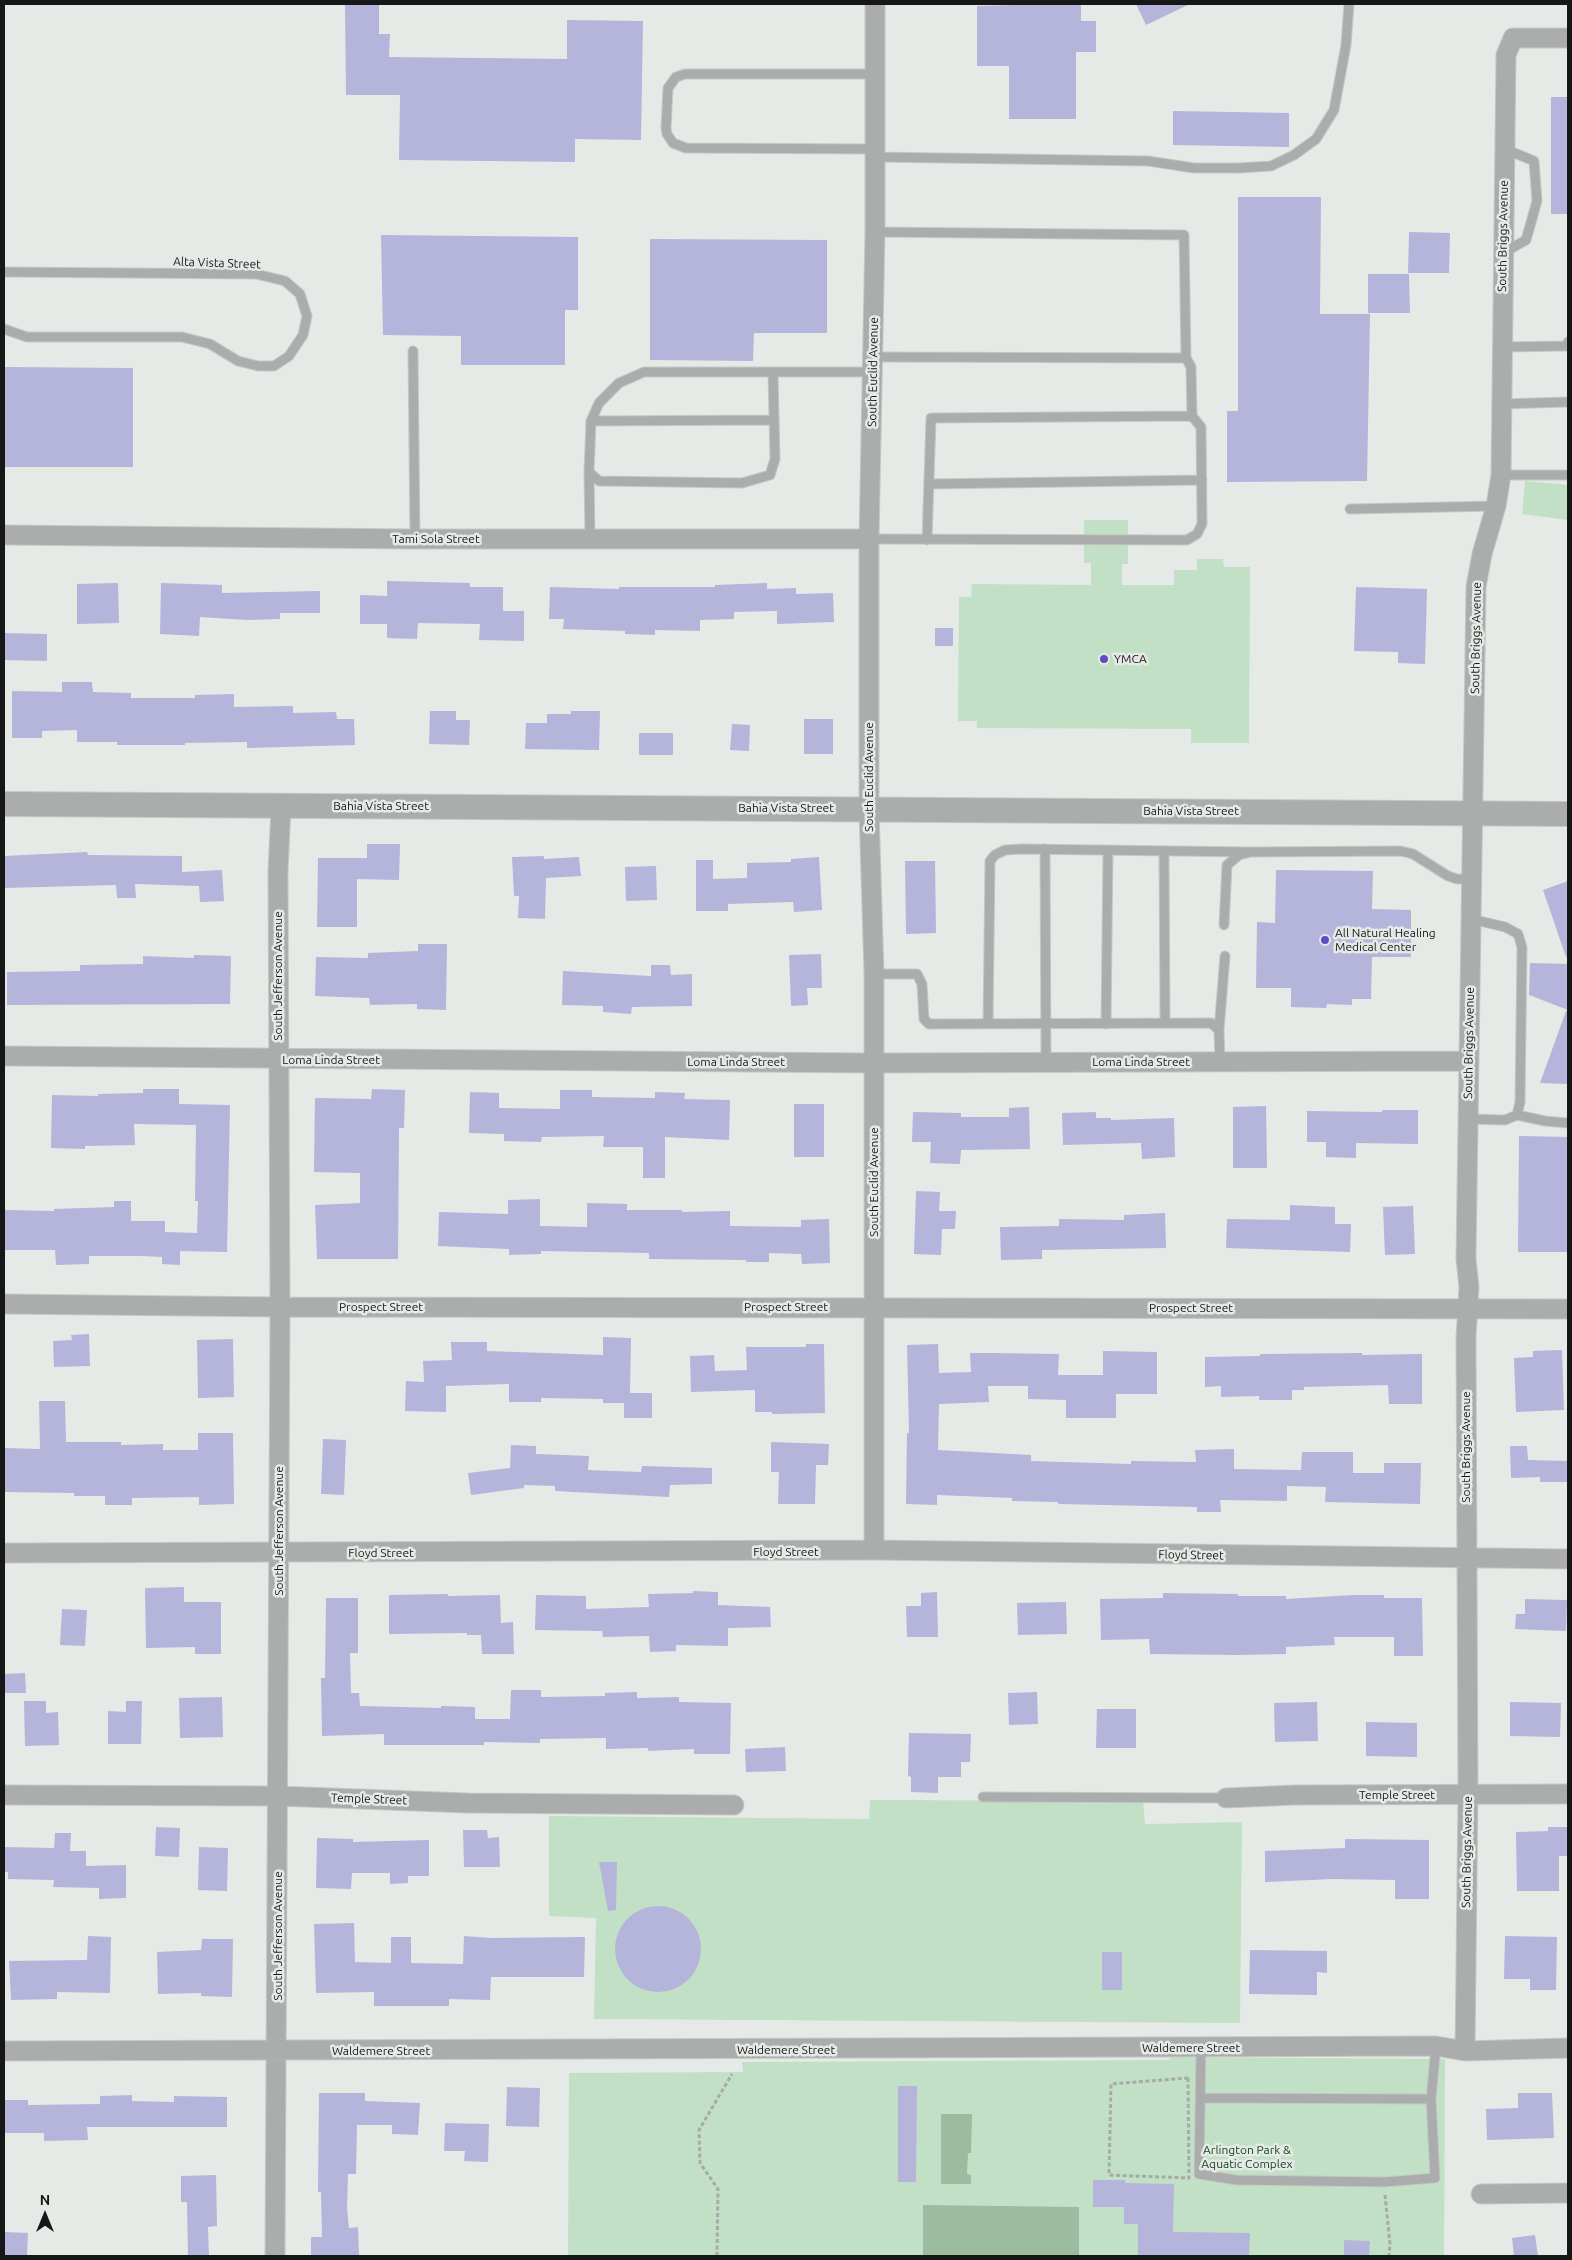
<!DOCTYPE html>
<style>
body{margin:0}
#map{position:relative;width:1572px;height:2260px;overflow:hidden;background:#e6eae6;font-family:Ubuntu,sans-serif}
canvas{display:block}
.frame{position:absolute;inset:0;border:5px solid #161716;pointer-events:none}
.north{position:absolute;left:20px;top:2190px;width:50px;height:50px;-webkit-text-stroke:4px #e6eae6;paint-order:stroke;rotate:0deg;font-size:14px;font-weight:700;line-height:20px;text-align:center;color:#161716}
.north::after{content:'';display:block;margin:auto;width:18px;height:22px;background:#161716;clip-path:polygon(50% 0,100% 100%,50% 72%,0 100%)}
</style>
<div id="map">
<canvas width="1572" height="2260"></canvas>
<div class="frame"></div>
<div class="north">N</div>
</div>
<script>
const ctx = document.querySelector('canvas').getContext('2d');
ctx.lineJoin = 'round';
function paint(path, color) {
  ctx.fillStyle = color;
  ctx.fill(path, 'evenodd');
}
function toPath(rows) {
  const path = new Path2D();
  for (const r of rows) {
    if (r.length === 3) {
      path.moveTo(r[0] + r[2], r[1]);
      path.arc(r[0], r[1], r[2], 0, 2 * Math.PI);
      continue;
    }
    path.moveTo(r[0], r[1]);
    for (let i = 2; i < r.length; i += 2) path.lineTo(r[i], r[i + 1]);
  }
  return path;
}
function strokePath(path, color, width, dash) {
  ctx.strokeStyle = color;
  ctx.lineWidth = width;
  ctx.lineCap = dash ? 'butt' : 'round';
  ctx.setLineDash(dash || []);
  ctx.stroke(path);
}
function drawText(font, color, halo, rows, align = 'center') {
  ctx.font = font + ' Ubuntu,sans-serif';
  ctx.lineWidth = 5;
  ctx.setLineDash([]);
  ctx.textBaseline = 'middle';
  ctx.strokeStyle = halo;
  ctx.fillStyle = color;
  for (const [text, x, y, turn = 0] of rows) {
    ctx.save();
    ctx.translate(x, y);
    ctx.rotate((+turn || 0) * Math.PI / 180);
    ctx.textAlign = isNaN(turn) ? turn : align;
    if (halo) ctx.strokeText(text, 0, 0);
    ctx.fillText(text, 0, 0);
    ctx.restore();
  }
}
const green = toPath([
 [1525,481,1568,485,1568,520,1522,514],
 [1084,520,1128,520,1128,564,1122,564,1122,585,1174,585,1174,570,1197,570,1197,559,1223,559,1224,567,1250,567,1249,743,1191,743,1191,729,977,728,977,721,958,721,959,597,971,597,972,584,1091,585,1091,563,1084,563],
 [870,1800,1143,1801,1145,1824,1242,1822,1240,2023,594,2019,596,1918,549,1916,549,1816,869,1819],
 [1170,2057,1445,2059,1444,2256,568,2256,569,2073,743,2072,742,2062,1169,2060]
]);
const water = toPath([
 [941,2114,972,2114,971,2153,968,2153,967,2174,971,2175,971,2184,941,2184],
 [923,2205,1079,2207,1079,2256,923,2256]
]);
const building = toPath([
 [1050,4,1081,4,1081,21,1096,21,1096,52,1076,52,1076,119,1009,119,1009,66,977,66,977,6],
 [1136,4,1190,4,1146,25],
 [345,5,379,5,379,34,390,34,389,57,567,59,567,20,643,21,641,140,575,139,575,162,399,160,400,95,346,95],
 [1551,97,1568,97,1568,214,1551,214],
 [1173,111,1289,113,1289,147,1173,145],
 [1238,197,1321,197,1320,314,1370,314,1367,481,1227,482,1227,411,1238,411],
 [1409,232,1450,233,1449,273,1408,273],
 [381,235,578,237,578,310,565,310,565,365,461,365,461,336,383,335],
 [650,239,827,240,827,333,754,333,753,361,650,360],
 [1368,274,1409,274,1410,313,1368,313],
 [4,367,133,368,133,467,4,467],
 [387,581,470,583,470,587,503,587,503,611,524,611,524,641,479,640,480,624,418,623,417,639,387,638,387,624,360,624,360,595,387,596],
 [118,583,119,623,77,624,77,584],
 [161,583,222,585,222,593,320,591,320,613,280,613,280,619,247,620,200,617,199,636,160,634],
 [767,583,767,589,796,588,796,594,833,593,834,622,777,624,777,611,734,612,734,619,700,620,700,631,655,630,655,635,625,634,625,631,563,629,564,619,549,619,550,587,619,589,619,587,715,587,715,585],
 [1356,587,1427,589,1425,664,1398,663,1398,652,1354,651],
 [935,628,953,628,953,646,935,646],
 [4,633,47,634,47,661,4,660],
 [62,682,92,682,93,692,131,693,131,698,195,698,195,695,234,694,234,707,293,706,293,713,336,712,337,719,354,719,355,745,247,748,247,742,185,743,185,745,117,745,117,742,77,742,77,730,42,731,42,738,12,738,12,691,62,692],
 [430,711,456,711,456,720,470,720,469,745,429,744],
 [571,711,600,711,599,750,525,749,526,723,547,723,547,714,571,714],
 [804,719,833,719,833,754,804,754],
 [732,724,750,725,749,751,730,750],
 [639,733,673,733,673,755,639,755],
 [367,844,400,844,399,880,357,879,357,927,317,927,318,858,367,858],
 [87,852,88,855,182,856,182,872,222,870,224,901,200,902,199,886,135,884,136,898,117,898,116,885,4,888,4,856],
 [544,856,544,859,579,857,581,876,546,878,545,919,518,918,519,896,514,896,512,857],
 [819,857,822,910,794,912,793,902,728,904,728,911,696,911,696,860,713,860,713,879,747,878,747,863,791,862,791,859],
 [905,861,935,861,936,933,906,934],
 [656,866,657,900,626,901,625,867],
 [1276,870,1373,871,1372,909,1411,910,1411,957,1372,957,1371,999,1352,999,1352,1005,1327,1004,1326,1008,1291,1007,1291,988,1256,988,1257,922,1275,923],
 [1568,881,1568,956,1566,957,1543,890],
 [418,944,447,944,446,1010,417,1009,417,1004,370,1005,369,998,315,996,316,957,368,958,368,953,418,951],
 [821,954,822,988,807,988,808,1005,791,1006,789,955],
 [194,955,231,956,230,1004,7,1005,7,972,80,971,80,965,143,964,143,956,194,958],
 [1530,963,1568,964,1568,1010,1529,995],
 [651,965,670,965,671,975,692,974,692,1006,632,1007,631,1014,603,1012,603,1006,562,1005,563,971,651,976],
 [1566,1011,1568,1012,1568,1084,1540,1083],
 [143,1089,179,1089,179,1104,230,1105,227,1252,180,1251,180,1265,162,1264,162,1257,142,1256,89,1256,89,1264,56,1265,55,1250,4,1250,4,1210,54,1211,54,1209,114,1207,114,1201,131,1201,131,1221,165,1221,165,1232,197,1233,198,1201,195,1201,196,1125,134,1124,135,1145,85,1146,85,1149,51,1148,52,1095,98,1096,98,1094,143,1093],
 [372,1089,405,1090,404,1128,399,1128,398,1259,317,1259,315,1205,360,1203,360,1173,314,1172,315,1098,371,1099],
 [560,1090,592,1090,592,1097,655,1098,655,1092,685,1093,684,1099,730,1100,729,1140,665,1137,665,1178,643,1178,643,1147,603,1147,604,1136,542,1137,541,1142,504,1141,504,1134,469,1133,470,1092,499,1093,499,1108,560,1109],
 [794,1104,824,1104,824,1157,794,1157],
 [1266,1106,1267,1168,1233,1168,1233,1107],
 [1029,1107,1030,1149,961,1150,960,1164,930,1163,931,1142,912,1142,913,1112,961,1113,961,1117,1009,1117,1009,1108],
 [1382,1110,1418,1110,1418,1144,1356,1143,1356,1158,1326,1157,1326,1142,1307,1142,1307,1111,1382,1112],
 [1096,1112,1096,1118,1111,1118,1111,1120,1174,1118,1175,1157,1142,1159,1141,1143,1063,1145,1062,1113],
 [1519,1136,1568,1137,1568,1252,1518,1252],
 [916,1191,940,1192,939,1211,956,1211,955,1229,942,1229,941,1255,914,1254],
 [540,1199,540,1226,587,1227,587,1203,627,1204,627,1210,682,1210,682,1212,730,1211,730,1226,801,1227,801,1220,829,1219,830,1263,802,1264,801,1254,769,1253,769,1262,746,1262,746,1260,649,1259,649,1253,541,1251,541,1254,509,1255,509,1249,438,1246,439,1212,508,1214,508,1200],
 [1290,1205,1335,1207,1335,1224,1351,1224,1350,1252,1226,1248,1227,1219,1290,1220],
 [1413,1206,1415,1254,1385,1255,1383,1207],
 [1165,1213,1166,1248,1042,1250,1042,1259,1001,1260,1000,1227,1059,1226,1059,1219,1124,1220,1124,1215],
 [89,1334,90,1366,54,1367,53,1341,72,1340,71,1335],
 [603,1337,631,1338,630,1393,652,1393,652,1418,624,1418,624,1403,603,1403,603,1399,541,1398,541,1402,509,1402,509,1384,446,1386,446,1412,405,1411,406,1381,424,1382,423,1361,452,1360,451,1342,487,1342,487,1351,603,1355],
 [233,1339,234,1397,198,1398,197,1340],
 [806,1344,824,1344,825,1413,772,1414,772,1412,755,1412,755,1390,691,1392,690,1356,714,1355,715,1371,747,1370,746,1347,806,1347],
 [938,1344,939,1373,971,1372,970,1353,993,1353,1059,1354,1058,1375,1103,1375,1103,1351,1157,1352,1157,1394,1116,1394,1116,1418,1066,1418,1066,1400,1028,1399,1028,1386,988,1386,989,1402,939,1404,938,1450,1031,1455,1031,1461,1131,1464,1131,1461,1196,1462,1195,1450,1234,1449,1234,1469,1301,1470,1302,1452,1353,1452,1353,1473,1384,1473,1384,1463,1421,1463,1420,1504,1325,1502,1326,1487,1287,1486,1287,1501,1220,1500,1221,1512,1197,1512,1197,1507,1058,1504,1058,1502,1012,1501,1012,1498,937,1495,937,1505,906,1504,907,1433,909,1433,907,1345],
 [1562,1350,1564,1410,1516,1412,1514,1358,1533,1357,1533,1351],
 [1362,1353,1362,1355,1422,1354,1422,1404,1389,1404,1388,1385,1304,1387,1304,1390,1292,1390,1292,1400,1259,1400,1259,1396,1221,1397,1221,1386,1205,1387,1205,1357,1260,1356,1260,1354],
 [39,1401,65,1401,66,1442,121,1442,121,1445,163,1444,163,1450,198,1450,198,1433,233,1433,234,1504,199,1505,199,1497,132,1498,132,1505,105,1505,105,1496,74,1496,74,1493,4,1492,5,1448,40,1449],
 [323,1439,346,1440,344,1495,321,1494],
 [771,1442,829,1444,828,1465,816,1465,815,1504,778,1504,779,1472,771,1472],
 [511,1445,536,1446,536,1454,589,1456,588,1470,641,1472,642,1466,712,1468,712,1484,670,1485,669,1497,555,1491,555,1486,524,1485,524,1488,471,1495,468,1473,510,1468],
 [1510,1446,1527,1446,1528,1460,1568,1461,1568,1482,1540,1482,1540,1477,1511,1478],
 [184,1587,184,1602,221,1602,221,1654,195,1654,195,1647,146,1648,145,1588],
 [693,1591,718,1592,718,1605,770,1607,771,1627,728,1628,728,1646,676,1645,676,1651,650,1652,649,1636,603,1637,602,1631,535,1630,536,1595,586,1596,586,1609,649,1607,648,1594,693,1593],
 [937,1592,938,1637,907,1637,906,1606,921,1606,921,1593],
 [1163,1593,1238,1594,1238,1596,1286,1596,1286,1599,1354,1595,1384,1595,1384,1598,1422,1598,1423,1656,1394,1656,1394,1637,1334,1637,1335,1645,1286,1647,1286,1654,1237,1655,1150,1654,1149,1639,1101,1640,1100,1599,1163,1598],
 [448,1594,448,1596,500,1595,501,1623,513,1622,514,1654,482,1654,481,1635,467,1635,467,1633,389,1634,389,1595],
 [326,1598,358,1598,358,1653,350,1653,351,1693,359,1693,360,1706,441,1708,441,1706,475,1707,475,1719,510,1719,511,1690,541,1690,541,1697,605,1696,605,1693,637,1692,637,1698,679,1697,679,1702,731,1703,730,1754,694,1754,694,1749,648,1751,648,1748,606,1749,606,1738,540,1739,540,1743,484,1742,484,1745,384,1745,384,1734,322,1736,321,1678,325,1678],
 [1525,1599,1567,1600,1566,1631,1515,1629,1516,1614,1525,1614],
 [1066,1602,1067,1634,1018,1635,1017,1603],
 [62,1609,87,1610,85,1646,60,1645],
 [25,1673,26,1693,4,1693,4,1674],
 [1037,1692,1038,1724,1009,1725,1008,1693],
 [222,1697,223,1737,180,1738,179,1698],
 [24,1701,46,1701,46,1713,58,1712,59,1745,25,1746],
 [126,1701,142,1701,141,1744,108,1744,108,1711,126,1712],
 [1317,1702,1318,1741,1275,1742,1274,1703],
 [1510,1702,1561,1703,1560,1737,1510,1736],
 [1097,1709,1136,1709,1136,1748,1096,1748],
 [1366,1722,1417,1723,1417,1757,1366,1756],
 [909,1733,971,1734,970,1762,961,1762,961,1777,938,1777,938,1793,911,1792,911,1777,908,1776],
 [785,1747,786,1771,746,1772,745,1749],
 [156,1827,180,1828,179,1857,155,1856],
 [1548,1827,1568,1827,1568,1856,1559,1856,1559,1891,1517,1891,1516,1832,1548,1831],
 [463,1830,487,1830,488,1838,499,1837,500,1867,464,1867],
 [55,1833,71,1833,70,1851,86,1851,86,1866,126,1865,126,1898,99,1899,99,1888,53,1887,54,1880,8,1879,8,1872,4,1872,4,1847,54,1848],
 [317,1838,353,1839,353,1842,429,1840,429,1876,408,1876,408,1883,390,1884,390,1873,352,1873,351,1889,316,1888],
 [1345,1839,1429,1840,1429,1899,1395,1899,1395,1880,1333,1879,1265,1882,1265,1851,1345,1848],
 [199,1847,228,1848,227,1891,198,1890],
 [599,1862,617,1862,616,1910,608,1911],
 [658,1949,43],
 [354,1923,355,1962,391,1963,391,1937,411,1937,411,1963,463,1964,464,1936,491,1938,585,1937,584,1977,491,1977,490,2000,449,1999,449,2006,374,2006,374,1992,316,1993,314,1924],
 [88,1936,111,1937,110,1993,57,1992,57,1999,11,2000,9,1961,87,1960],
 [1505,1936,1557,1937,1556,1990,1530,1990,1530,1979,1504,1979],
 [202,1939,233,1939,232,1997,201,1996,201,1993,158,1994,157,1952,201,1950],
 [1250,1950,1327,1951,1327,1973,1317,1972,1317,1995,1249,1994],
 [1102,1952,1122,1952,1122,1990,1102,1990],
 [898,2086,917,2086,916,2182,898,2182],
 [507,2087,540,2088,539,2127,506,2126],
 [319,2093,365,2093,365,2101,420,2103,418,2135,392,2134,392,2125,357,2125,356,2174,348,2174,347,2208,349,2228,358,2227,359,2256,311,2256,311,2237,322,2237,321,2192,318,2192],
 [1518,2093,1552,2093,1554,2138,1487,2140,1486,2109,1518,2108],
 [132,2095,132,2101,174,2102,174,2096,227,2097,227,2127,87,2127,88,2140,44,2141,44,2133,4,2133,4,2100,28,2100,28,2105,100,2104,100,2096],
 [445,2123,489,2124,488,2162,464,2161,465,2151,444,2151],
 [216,2175,217,2226,208,2227,209,2256,188,2256,187,2202,181,2202,181,2176],
 [1093,2180,1125,2180,1125,2183,1174,2184,1173,2232,1250,2233,1249,2256,1138,2256,1138,2224,1124,2224,1124,2207,1093,2207],
 [4,2232,28,2233,27,2256,4,2256],
 [1535,2235,1538,2256,1514,2256,1512,2238],
 [1344,2240,1370,2241,1369,2256,1344,2256]
]);
const path = toPath([
 [1188,2078,1189,2178,1109,2175,1111,2084,1188,2078],
 [1385,2195,1390,2244,1389,2256],
 [717,2256,718,2189,700,2163,699,2130,732,2074]
]);
const service = toPath([
 [874,74,685,74,676,77,668,88,666,128,667,134,673,143,686,148,875,149],
 [874,157,1148,161,1194,168,1239,168,1271,166,1294,155,1316,139,1334,110,1346,45,1349,4],
 [1503,253,1526,240,1537,201,1534,161,1505,149],
 [4,272,256,274,285,281,300,294,307,316,303,335,289,356,274,366,258,366,238,361,210,344,182,337,27,337,4,329],
 [1502,347,1566,346,1568,342],
 [413,351,415,539],
 [873,357,1186,358],
 [1501,404,1568,402],
 [591,421,774,420],
 [589,472,599,481,742,483,770,475,775,459,773,372],
 [1501,475,1568,475],
 [929,484,1202,480],
 [1350,509,1496,506],
 [590,539,589,472,591,421,599,403,619,383,644,372,873,372],
 [869,539,1187,540,1197,534,1202,524,1201,427,1192,416,1191,367,1186,358,1184,235,875,232],
 [927,540,931,418,1192,416],
 [1045,849,1046,1062],
 [1164,851,1165,1023],
 [1224,925,1227,865,1239,855,1251,852,1401,851,1413,854,1448,876,1457,879,1472,879],
 [874,974,917,974,922,984,924,1019,929,1024,1211,1023,1219,1030,1220,1062],
 [988,1024,990,861,995,855,1005,850,1022,849,1251,852],
 [1106,1024,1108,850],
 [1219,1030,1225,956],
 [1517,1115,1545,1121,1568,1123],
 [1468,1119,1505,1120,1517,1115,1520,1102,1522,947,1518,934,1505,927,1471,919],
 [983,1797,1226,1798],
 [1201,2048,1199,2174,1236,2180,1384,2182,1435,2178,1431,2099,1436,2046],
 [1201,2098,1431,2099]
]);
const minor = toPath([
 [4,535,415,539,869,539],
 [4,1056,874,1063,1468,1061],
 [4,1304,280,1307,1568,1309],
 [874,1550,874,974,869,809,869,539,875,232,875,4],
 [4,1553,874,1550,1568,1559],
 [4,1795,278,1796,468,1803,734,1805],
 [1226,1798,1295,1795,1568,1794],
 [4,2051,1436,2046,1465,2051,1568,2048],
 [1465,2051,1468,1795,1466,1337,1469,1287,1466,1259,1476,587,1482,554,1496,506,1501,475,1506,55,1513,38,1568,38],
 [1481,2194,1568,2193],
 [275,2256,280,1307,278,872,281,806]
]);
const tertiary = toPath([
 [4,804,1568,814]
]);
const markers = [
 [1104,659,5,"#614bc4"],
 [1325,940,5,"#614bc4"]
];
const streetNames = [
 ["South Briggs Avenue",1503,236,-89],
 ["Alta Vista Street",217,263,2],
 ["South Euclid Avenue",873,372,-89],
 ["Tami Sola Street",436,539],
 ["South Briggs Avenue",1476,638,-89],
 ["South Euclid Avenue",869,777,-90],
 ["Bahia Vista Street",381,806],
 ["Bahia Vista Street",786,808],
 ["Bahia Vista Street",1191,811],
 ["South Jefferson Avenue",278,976,-90],
 ["South Briggs Avenue",1469,1043,-89],
 ["Loma Linda Street",331,1060],
 ["Loma Linda Street",736,1062],
 ["Loma Linda Street",1141,1062],
 ["South Euclid Avenue",874,1182,-90],
 ["Prospect Street",381,1307],
 ["Prospect Street",786,1307],
 ["Prospect Street",1191,1308],
 ["South Briggs Avenue",1466,1447,-90],
 ["South Jefferson Avenue",279,1531,-90],
 ["Floyd Street",786,1552],
 ["Floyd Street",381,1553],
 ["Floyd Street",1191,1555,1],
 ["Temple Street",1397,1795],
 ["Temple Street",369,1799,2],
 ["South Briggs Avenue",1467,1852,-89],
 ["South Jefferson Avenue",278,1936,-90],
 ["Waldemere Street",1191,2048],
 ["Waldemere Street",786,2050],
 ["Waldemere Street",381,2051]
];
const poiNames = [
 ["YMCA",1114,659],
 ["All Natural Healing",1335,933],
 ["Medical Center",1335,947]
];
const parkNames = [
 ["Arlington Park &",1247,2150],
 ["Aquatic Complex",1247,2164]
];
paint(green, '#c2e0c5');
paint(water, '#9bbc9f');
paint(building, '#b5b4db');
strokePath(service, '#c5c8c5', 11);
strokePath(minor, '#c5c8c5', 21);
strokePath(tertiary, '#c5c8c5', 26);
strokePath(path, '#a7aaa7', 3, [4, 2.5]);
strokePath(service, '#abadac', 9);
strokePath(minor, '#abadac', 19);
strokePath(tertiary, '#abadac', 24);
for (const [x, y, r, color] of markers) {
  const dot = new Path2D();
  dot.arc(x, y, r, 0, 2 * Math.PI);
  ctx.fillStyle = color;
  ctx.fill(dot);
  strokePath(dot, '#e6eae6', 2);
}
drawText('12px', '#161716', '#e6eae6', streetNames);
drawText('12px', '#161716', '#e6eae6', poiNames, 'left');
drawText('12px', '#11451e', '#e6eae6', parkNames);
</script>
